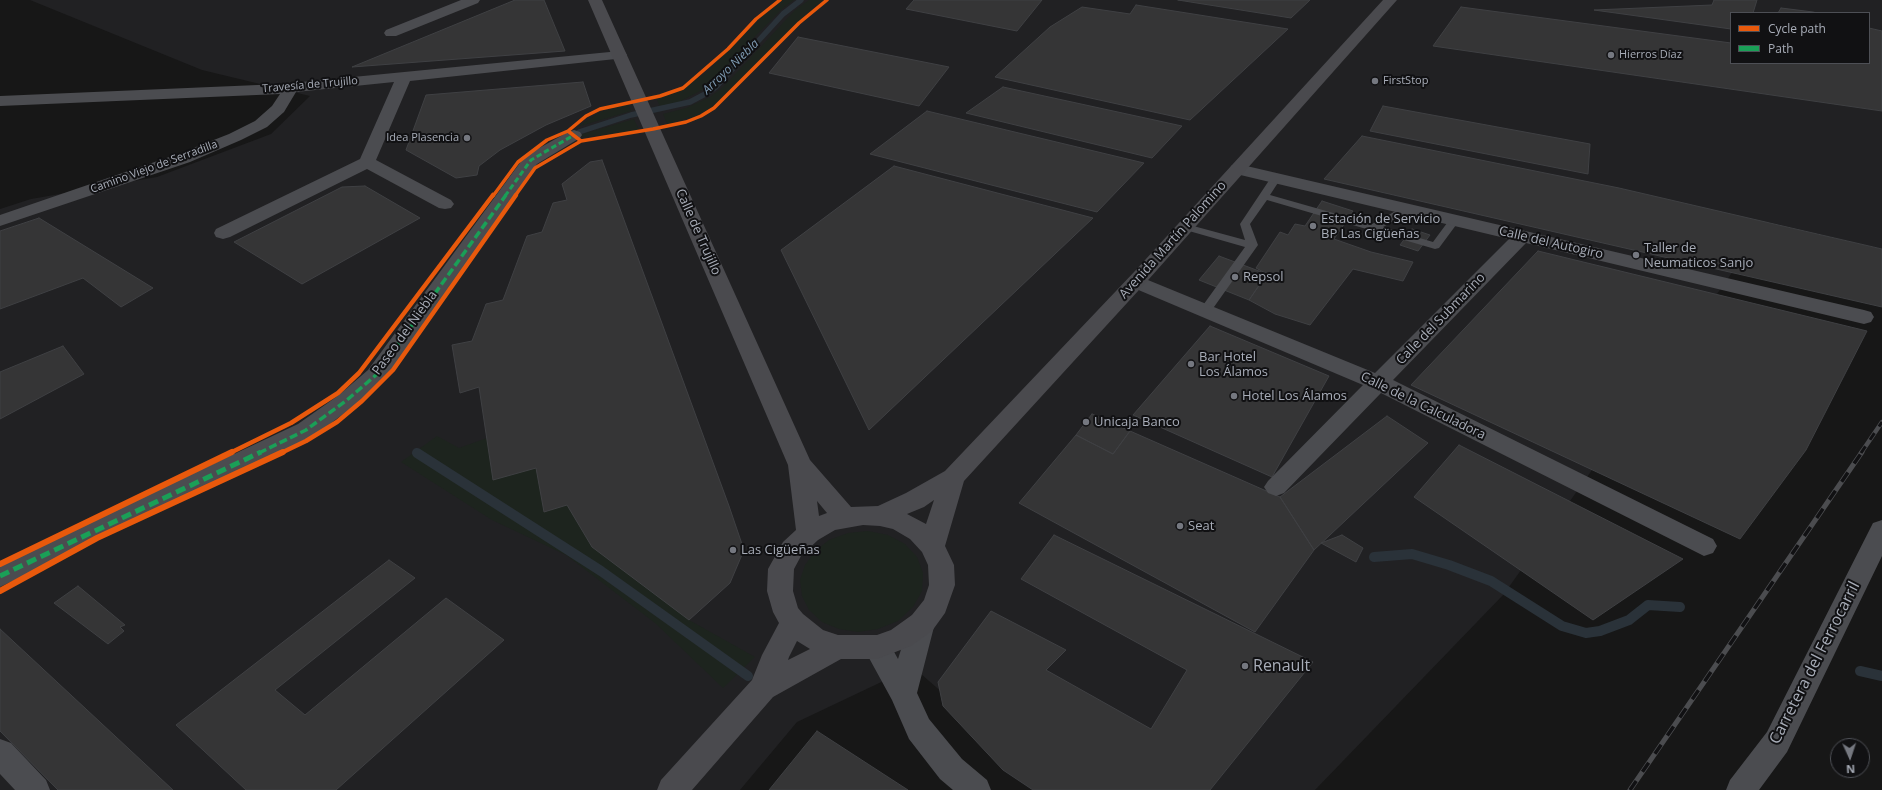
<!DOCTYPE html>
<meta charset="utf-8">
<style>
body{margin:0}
#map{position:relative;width:1882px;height:790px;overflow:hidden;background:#171717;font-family:"Open Sans",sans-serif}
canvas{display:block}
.legend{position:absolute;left:1730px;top:12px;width:140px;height:52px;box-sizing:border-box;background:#111113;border:1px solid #4d4f55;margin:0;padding:5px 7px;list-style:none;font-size:12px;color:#a8adb8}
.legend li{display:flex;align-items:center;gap:8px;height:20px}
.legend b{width:20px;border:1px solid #4d4f55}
.north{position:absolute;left:1830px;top:738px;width:40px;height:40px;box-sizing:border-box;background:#111113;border:1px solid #4d4f55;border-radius:50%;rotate:177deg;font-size:11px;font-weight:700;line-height:16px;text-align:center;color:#a8adb8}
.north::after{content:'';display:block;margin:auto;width:14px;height:18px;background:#757880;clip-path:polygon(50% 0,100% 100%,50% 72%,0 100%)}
</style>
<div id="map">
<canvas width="1882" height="790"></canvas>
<ul class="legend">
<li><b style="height:5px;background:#e8590c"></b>Cycle path</li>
<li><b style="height:5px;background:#1a9f57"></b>Path</li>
</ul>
<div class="north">N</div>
</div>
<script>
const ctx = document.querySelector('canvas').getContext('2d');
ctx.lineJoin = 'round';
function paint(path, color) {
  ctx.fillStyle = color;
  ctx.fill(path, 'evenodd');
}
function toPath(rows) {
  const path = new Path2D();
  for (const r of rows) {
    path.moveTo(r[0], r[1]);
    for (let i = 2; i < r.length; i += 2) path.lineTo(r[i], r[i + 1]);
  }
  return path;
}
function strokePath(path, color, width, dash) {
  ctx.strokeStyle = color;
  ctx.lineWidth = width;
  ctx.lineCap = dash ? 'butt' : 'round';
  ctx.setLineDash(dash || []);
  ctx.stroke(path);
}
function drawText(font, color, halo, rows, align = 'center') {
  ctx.font = font + ' "Open Sans",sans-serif';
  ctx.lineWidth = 4;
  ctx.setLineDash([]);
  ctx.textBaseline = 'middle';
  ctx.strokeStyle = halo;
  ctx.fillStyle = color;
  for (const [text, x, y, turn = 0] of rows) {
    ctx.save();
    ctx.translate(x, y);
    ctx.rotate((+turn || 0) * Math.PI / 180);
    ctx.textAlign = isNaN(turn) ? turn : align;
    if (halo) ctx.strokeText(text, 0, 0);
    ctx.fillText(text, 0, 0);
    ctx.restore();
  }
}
const built = toPath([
 [30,0,1882,0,1882,107,1850,106,1882,111,1882,249,1768,222,1504,594,1315,790,1054,790,913,667,797,722,740,790,0,790,0,209,31,199,157,177,271,134,310,96,202,70],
 [1731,13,1869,13,1869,63,1731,63]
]);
const green = toPath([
 [783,0,794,0,782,9,704,89,679,102,660,106,656,98,676,93,706,73,766,13],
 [809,0,823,0,805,15,711,108,696,116,667,124,663,114,686,108,710,97,723,87,795,10],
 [628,104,631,111,577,127,600,112],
 [634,119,639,130,595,136,581,137,579,135],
 [437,436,459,448,487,438,536,468,544,512,567,505,689,620,755,657,723,688,655,623,566,555,492,520,401,462],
 [868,531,888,535,905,544,917,557,923,573,922,591,913,607,898,621,878,629,858,632,839,629,822,622,809,610,802,596,800,580,805,565,815,551,829,540,848,533]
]);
const streamFar1 = toPath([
 [579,132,631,115,690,102,707,93,716,87,783,14,801,0]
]);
const stream = toPath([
 [417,453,601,571,748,676],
 [1374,557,1412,554,1449,565,1491,581,1562,626,1586,633,1600,631,1629,620,1648,605,1680,607],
 [1860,671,1882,676]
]);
const building = toPath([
 [515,0,544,0,565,51,352,67,515,0],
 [914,0,1042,0,1017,31,906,9,914,0],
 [1178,0,1310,0,1291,18,1178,0],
 [1714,0,1757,0,1753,13,1731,13,1731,29,1594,10,1712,5,1714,0],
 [1136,5,1288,29,1190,120,995,77,1050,27,1082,7,1130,14,1136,5],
 [1461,7,1731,43,1731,63,1869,63,1869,28,1882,31,1882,111,1433,46,1461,7],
 [1781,8,1813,12,1817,13,1778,13,1781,8],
 [798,37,949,67,919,106,769,73,798,37],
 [583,82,591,106,546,125,500,150,479,166,477,175,456,178,406,150,426,95,583,82],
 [1003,87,1182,126,1152,158,966,113,1003,87],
 [1383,106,1590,144,1588,174,1370,131,1383,106],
 [927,111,1144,163,1097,212,870,154,927,111],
 [1362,136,1619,188,1882,249,1882,307,1324,179,1362,136],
 [602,160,729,506,744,550,730,583,689,620,592,547,567,505,544,512,536,468,493,480,479,387,460,393,452,345,472,341,486,304,503,300,527,236,542,232,553,203,567,200,562,184,590,162,602,160],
 [894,166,1093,218,869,430,781,250,894,166],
 [365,186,420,218,302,284,234,242,342,187,365,186],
 [1322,201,1353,211,1334,239,1371,252,1413,262,1403,281,1353,269,1310,325,1275,314,1249,300,1267,274,1256,268,1280,232,1288,235,1295,224,1305,226,1322,201],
 [39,218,153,288,121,307,83,278,0,309,0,231,39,218],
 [1412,229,1430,235,1418,251,1400,245,1412,229],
 [1538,251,1867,331,1806,450,1740,539,1411,385,1538,251],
 [1219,256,1267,274,1249,300,1199,280,1219,256],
 [1210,326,1329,376,1272,477,1133,415,1210,326],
 [63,346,84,374,0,419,0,372,63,346],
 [1092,414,1130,431,1113,454,1076,435,1092,414],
 [1387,416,1428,443,1314,550,1280,497,1387,416],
 [1130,431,1280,497,1314,550,1255,632,1019,503,1076,435,1113,454,1130,431],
 [1459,445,1683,559,1593,620,1414,497,1459,445],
 [1054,535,1313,662,1210,790,1033,790,1003,770,943,706,938,682,991,611,1066,650,1046,670,1151,729,1187,670,1021,579,1054,535],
 [1342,535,1363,548,1356,562,1321,543,1342,535],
 [389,560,415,578,275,690,305,715,446,598,504,640,336,790,246,790,176,725,389,560],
 [78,586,125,625,120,627,124,631,108,644,54,603,78,586],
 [0,629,173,790,58,790,0,731,0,629],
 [817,731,908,790,769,790,817,731]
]);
const lane = toPath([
 [1276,175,1281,178,1270,195,1372,224,1403,207,1411,207,1412,209,1411,211,1383,227,1433,242,1450,219,1454,218,1459,221,1439,248,1435,249,1267,200,1250,224,1258,245,1209,314,1201,314,1199,311,1201,308,1245,247,1182,229,1181,227,1186,224,1245,240,1240,224,1272,176,1276,175]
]);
const street = toPath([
 [461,0,480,0,478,3,396,36,386,36,384,33,386,30,461,0],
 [620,51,625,52,627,55,625,58,410,81,376,160,451,200,454,204,451,208,445,209,439,208,367,169,230,237,223,239,216,237,214,233,216,229,360,159,394,82,296,92,284,112,267,127,241,140,190,162,0,226,0,215,178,154,229,134,255,121,272,106,280,94,0,106,0,96,281,84,620,51],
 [574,130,580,132,582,135,580,138,537,164,384,380,355,405,314,436,0,587,0,564,298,424,339,395,368,370,525,156,568,132,574,130],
 [1238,164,1864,310,1871,312,1874,317,1871,322,1864,324,1526,243,1393,380,1713,539,1717,546,1713,553,1704,556,1381,393,1284,493,1276,496,1268,493,1264,487,1268,481,1363,385,1129,286,1126,282,1129,278,1136,276,1143,278,1375,373,1509,239,1232,173,1229,169,1232,165,1238,164],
 [1882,520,1882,556,1787,752,1759,790,1726,790,1730,780,1767,732,1873,523,1882,520],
 [922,612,932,615,935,623,917,693,929,719,962,759,987,780,991,790,953,790,940,779,909,739,892,700,863,647,867,639,877,635,887,639,898,659,912,615,922,612],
 [0,739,11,743,46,780,50,790,15,790,0,774,0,739]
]);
const secondary = toPath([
 [588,0,602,0,810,460,851,507,878,506,906,493,945,471,1135,271,1383,0,1397,0,1149,279,964,481,945,546,954,565,955,585,945,613,932,631,911,646,877,659,841,659,773,697,692,790,657,790,661,780,752,680,762,655,779,623,773,612,767,591,768,569,783,542,796,530,788,465,588,0],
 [934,500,926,524,907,514,924,507,934,500],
 [817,501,827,513,819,516,817,501],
 [863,525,880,526,893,529,910,539,922,552,928,565,929,585,924,600,912,615,891,630,877,635,838,635,823,630,803,614,798,608,793,591,794,569,801,556,818,540,835,530,863,525],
 [797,641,810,649,788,660,789,657,797,641]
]);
const railFar1 = toPath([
 [1861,453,1882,422]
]);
const rail = toPath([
 [1630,790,1862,452]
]);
const quietFar2 = toPath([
 [505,196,531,160,574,135]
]);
const quietFar1 = toPath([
 [259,453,306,430,347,400,376,375,506,195]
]);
const quiet = toPath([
 [0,576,261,452]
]);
const cyclewayFar2 = toPath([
 [780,0,756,19,728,49,683,88,660,96,600,109,586,116,568,131,581,141,653,129,686,122,701,116,714,108,799,23,827,0],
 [493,196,518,162,547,140,568,131],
 [515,196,535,168,581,141]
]);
const cyclewayFar1 = toPath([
 [230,453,291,423,338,393,359,373,493,195],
 [281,453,306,441,337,422,362,401,393,370,516,195]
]);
const cycleway = toPath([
 [0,564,232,452],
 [0,591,97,538,283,452]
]);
const markers = [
 [1611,55,4,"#757880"],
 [1375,81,4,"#757880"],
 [467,138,4,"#757880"],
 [1313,226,4,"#757880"],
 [1636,255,4,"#757880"],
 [1235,277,4,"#757880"],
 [1191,364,4,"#757880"],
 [1234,396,4,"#757880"],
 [1086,422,4,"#757880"],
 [1180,526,4,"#757880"],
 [733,550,4,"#757880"],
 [1245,666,4,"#757880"]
];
const farPoinames = [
 ["Hierros Díaz",1619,55],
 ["FirstStop",1383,81],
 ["Idea Plasencia",459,138,"right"]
];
const farStreetnames = [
 ["Travesía de Trujillo",310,85,-5],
 ["Camino Viejo de Serradilla",154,167,-20]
];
const farWaternames = [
 ["Arroyo Niebla",731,67,-44]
];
const poiNames = [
 ["Estación de Servicio",1321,219],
 ["BP Las Cigüeñas",1321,234],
 ["Taller de",1644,248],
 ["Neumaticos Sanjo",1644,263],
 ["Repsol",1243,277],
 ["Bar Hotel",1199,357],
 ["Los Álamos",1199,372],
 ["Hotel Los Álamos",1242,396],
 ["Unicaja Banco",1094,422],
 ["Seat",1188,526],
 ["Las Cigüeñas",741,550]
];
const streetNames = [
 ["Calle de Trujillo",698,232,66],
 ["Avenida Martín Palomino",1173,240,-48],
 ["Calle del Autogiro",1551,243,13],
 ["Calle del Submarino",1441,319,-46],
 ["Paseo del Niebla",405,333,-54],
 ["Calle de la Calculadora",1423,406,26]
];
const nearStreetnames = [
 ["Carretera del Ferrocarril",1815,663,-63]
];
const nearPoinames = [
 ["Renault",1253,666]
];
paint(built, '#212123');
paint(green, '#1d241e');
strokePath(streamFar1, '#2a3239', 5.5);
strokePath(stream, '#2a3239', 10);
paint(building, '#353536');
strokePath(building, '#3f4043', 1);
paint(lane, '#4b4c50');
paint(street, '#4b4c50');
paint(secondary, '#4a4a4e');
strokePath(railFar1, '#4b4c4f', 4.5);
strokePath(rail, '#4b4c4f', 5);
strokePath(railFar1, '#111113', 3, [8]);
strokePath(rail, '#111113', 3.5, [11]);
strokePath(quietFar2, '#1a9f57', 3, [5.5, 3]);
strokePath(quietFar1, '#1a9f57', 3.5, [8, 3.5]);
strokePath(quiet, '#1a9f57', 5, [10, 5]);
strokePath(cyclewayFar2, '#e8590c', 3.5);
strokePath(cyclewayFar1, '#e8590c', 4.5);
strokePath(cycleway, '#e8590c', 6);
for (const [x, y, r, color] of markers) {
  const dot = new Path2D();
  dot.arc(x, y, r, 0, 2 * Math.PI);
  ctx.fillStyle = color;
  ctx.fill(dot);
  strokePath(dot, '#111113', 1.5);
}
drawText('11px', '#a8adb8', '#111113', farPoinames, 'left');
drawText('11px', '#a8adb8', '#111113', farStreetnames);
drawText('italic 12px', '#7f9bb3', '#111113', farWaternames);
drawText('13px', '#a8adb8', '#111113', poiNames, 'left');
drawText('13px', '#a8adb8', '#111113', streetNames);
drawText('16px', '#a8adb8', '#111113', nearStreetnames);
drawText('16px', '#a8adb8', '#111113', nearPoinames, 'left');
</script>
